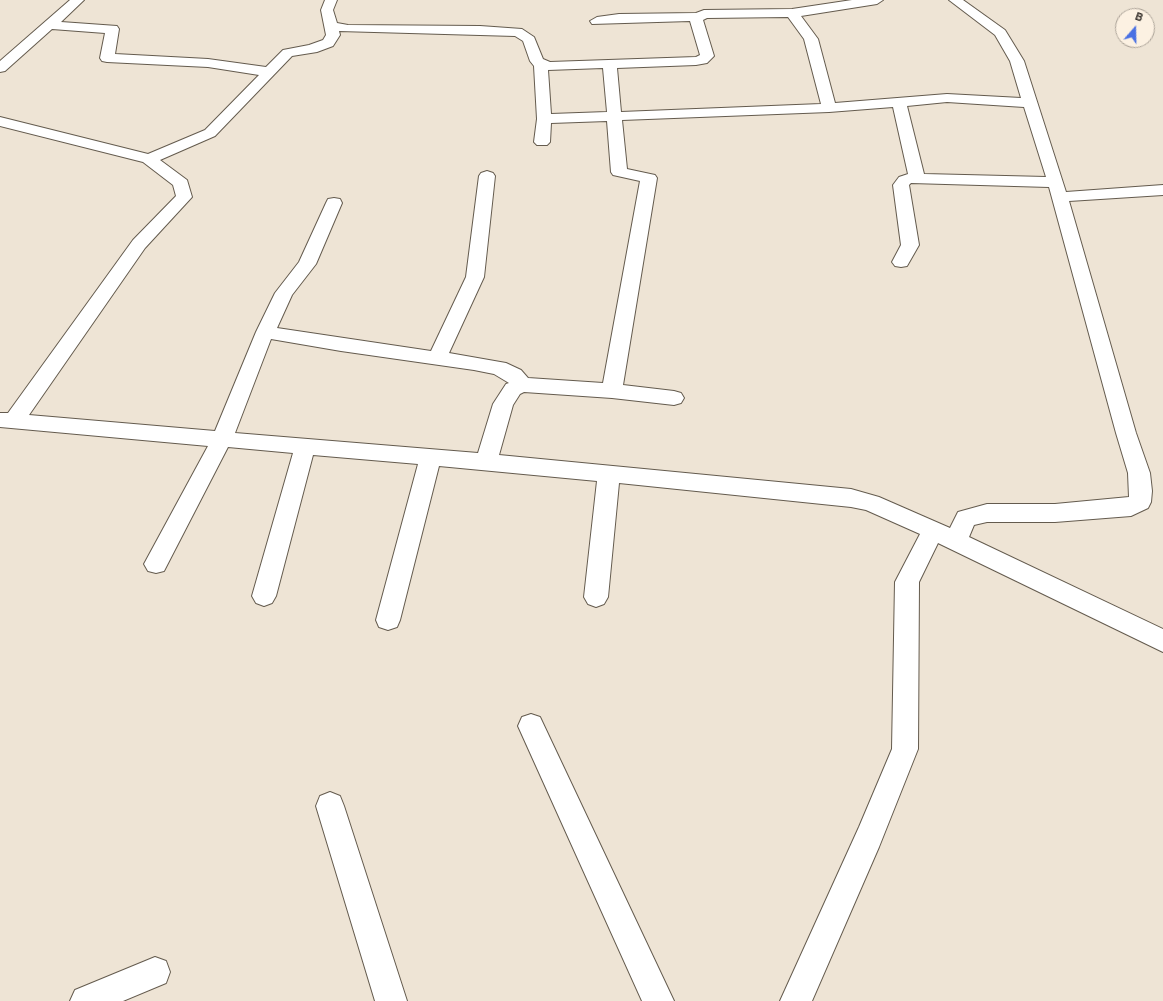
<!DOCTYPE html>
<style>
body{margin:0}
#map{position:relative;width:1163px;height:1001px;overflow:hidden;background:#eee4d5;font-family:Overpass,sans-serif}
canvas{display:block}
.north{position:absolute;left:1115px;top:8px;width:40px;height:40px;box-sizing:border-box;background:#fcf1e2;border:1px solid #aca398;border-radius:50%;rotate:20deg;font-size:11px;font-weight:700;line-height:16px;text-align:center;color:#342f2a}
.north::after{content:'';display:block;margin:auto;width:14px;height:18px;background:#4970e3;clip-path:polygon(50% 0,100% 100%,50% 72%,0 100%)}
</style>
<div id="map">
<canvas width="1163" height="1001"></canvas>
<div class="north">B</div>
</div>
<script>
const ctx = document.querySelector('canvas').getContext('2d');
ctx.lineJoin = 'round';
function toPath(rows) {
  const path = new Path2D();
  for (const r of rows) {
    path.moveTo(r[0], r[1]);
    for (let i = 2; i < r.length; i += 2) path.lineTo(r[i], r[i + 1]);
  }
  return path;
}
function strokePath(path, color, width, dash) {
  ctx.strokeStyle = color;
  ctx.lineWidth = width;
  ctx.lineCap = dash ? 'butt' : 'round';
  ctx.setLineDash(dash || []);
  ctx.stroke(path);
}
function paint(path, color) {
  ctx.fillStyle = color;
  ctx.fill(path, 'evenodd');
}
const street = toPath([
 [70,0,84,0,61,22,117,26,119,29,115,54,208,59,266,67,283,50,309,45,323,40,326,35,321,10,325,0,337,0,333,10,337,23,348,25,480,26,522,29,534,37,543,59,550,62,696,57,700,55,690,21,592,24,590,21,597,17,619,14,696,13,704,10,792,9,852,0,883,0,877,4,801,16,818,39,835,103,947,94,1021,98,1010,61,995,35,949,0,963,0,1005,30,1024,61,1066,192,1163,185,1163,195,1069,201,1136,433,1150,473,1152,491,1151,502,1148,508,1131,516,1055,522,987,522,974,525,969,537,1163,629,1163,652,938,543,919,582,918,749,879,847,812,1001,780,1001,859,827,892,749,895,582,920,534,866,510,851,507,619,483,608,597,604,604,596,607,588,604,584,597,597,481,439,466,400,620,397,627,388,630,379,627,376,620,418,464,313,455,276,596,272,603,264,606,256,603,252,596,293,453,228,447,164,571,156,573,148,571,144,564,208,446,0,427,0,413,8,413,133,240,176,196,173,185,143,162,0,126,0,117,148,154,205,130,259,75,208,67,107,62,102,61,100,58,105,33,52,29,5,71,0,72,0,61,70,0],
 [788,17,804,39,821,104,621,112,617,68,696,65,707,63,714,56,703,20,707,18,788,17],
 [339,31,515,36,523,41,530,61,534,66,537,119,534,142,537,145,547,145,550,142,551,123,607,121,611,172,613,175,640,181,603,383,528,378,521,370,506,363,449,353,484,277,495,176,493,173,487,171,481,173,479,176,466,277,431,351,277,328,292,295,316,264,342,203,340,199,334,198,328,199,326,203,299,262,275,293,256,332,215,431,29,415,145,248,192,197,187,180,160,160,215,136,292,56,317,52,333,46,340,35,339,31],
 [603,68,607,112,551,114,548,70,603,68],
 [947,102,1024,107,1046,177,924,174,907,106,947,102],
 [893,107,908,174,899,177,893,185,901,245,892,262,895,266,901,267,907,266,919,245,909,185,911,183,1049,187,1116,433,1128,473,1129,497,1055,504,987,504,958,512,950,528,879,497,851,489,499,455,513,405,520,394,524,392,612,398,674,405,681,403,684,398,681,393,674,391,623,385,657,178,655,175,627,169,622,120,829,112,893,107],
 [271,339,341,351,474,370,494,374,509,383,506,384,493,404,478,453,235,433,271,339],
 [531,714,540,717,674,1001,642,1001,518,726,522,717,531,714],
 [330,792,340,796,344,806,407,1001,375,1001,316,806,320,796,330,792],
 [155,957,166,961,170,972,166,983,123,1001,70,1001,75,990,155,957]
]);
strokePath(street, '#645b4e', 2);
paint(street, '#fff');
</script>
